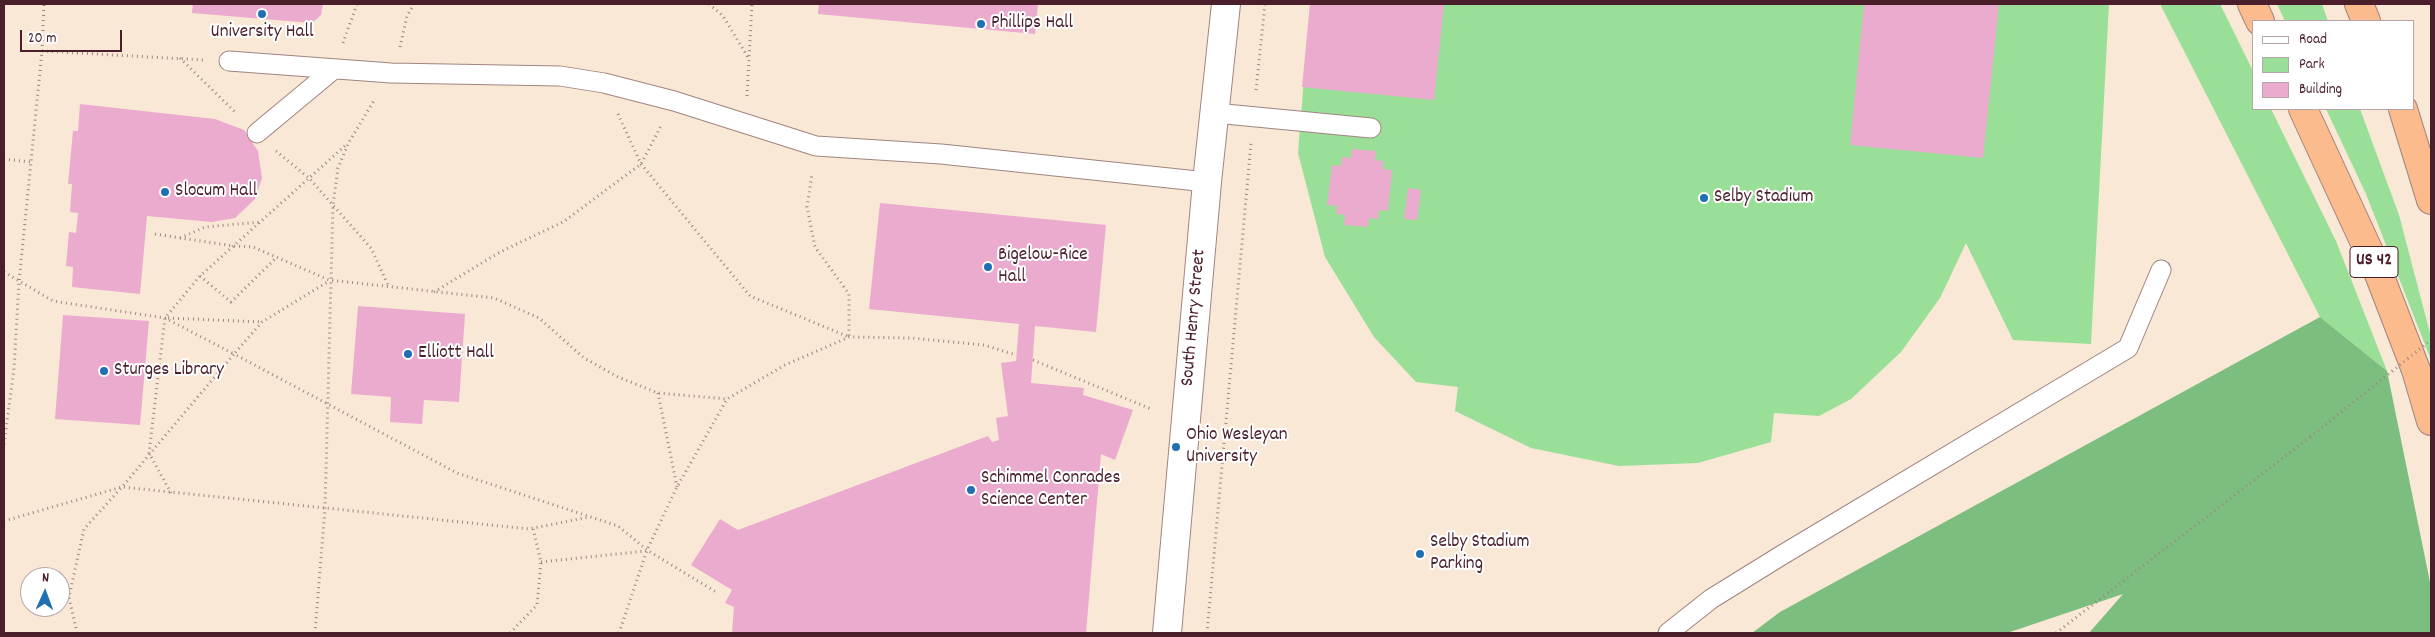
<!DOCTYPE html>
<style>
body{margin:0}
#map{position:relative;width:2435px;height:637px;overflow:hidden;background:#f8e8d5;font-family:Dekko,sans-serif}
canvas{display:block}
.frame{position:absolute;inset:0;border:5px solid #4a1f2b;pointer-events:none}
.legend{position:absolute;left:2252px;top:20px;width:162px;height:90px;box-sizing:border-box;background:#fff;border:1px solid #b7a5aa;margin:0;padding:6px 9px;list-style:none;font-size:15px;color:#4a1f2b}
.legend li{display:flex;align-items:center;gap:10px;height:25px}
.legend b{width:25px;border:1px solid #b7a5aa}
.north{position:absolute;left:20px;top:567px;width:50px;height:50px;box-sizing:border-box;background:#fff;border:1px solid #b7a5aa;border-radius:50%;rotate:2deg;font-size:14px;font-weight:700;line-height:20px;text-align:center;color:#4a1f2b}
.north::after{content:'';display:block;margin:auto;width:18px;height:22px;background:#1f6fb2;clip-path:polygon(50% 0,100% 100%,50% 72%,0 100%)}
.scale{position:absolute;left:20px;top:30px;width:102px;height:22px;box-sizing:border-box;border:2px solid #4a1f2b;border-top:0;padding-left:6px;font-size:15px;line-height:18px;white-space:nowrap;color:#4a1f2b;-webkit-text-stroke:4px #fff;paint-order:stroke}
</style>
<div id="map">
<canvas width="2435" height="637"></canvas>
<div class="frame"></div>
<ul class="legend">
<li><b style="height:6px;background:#fff"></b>Road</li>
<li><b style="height:14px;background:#9adf97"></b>Park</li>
<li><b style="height:14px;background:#ebabce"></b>Building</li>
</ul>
<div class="north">N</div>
<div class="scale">20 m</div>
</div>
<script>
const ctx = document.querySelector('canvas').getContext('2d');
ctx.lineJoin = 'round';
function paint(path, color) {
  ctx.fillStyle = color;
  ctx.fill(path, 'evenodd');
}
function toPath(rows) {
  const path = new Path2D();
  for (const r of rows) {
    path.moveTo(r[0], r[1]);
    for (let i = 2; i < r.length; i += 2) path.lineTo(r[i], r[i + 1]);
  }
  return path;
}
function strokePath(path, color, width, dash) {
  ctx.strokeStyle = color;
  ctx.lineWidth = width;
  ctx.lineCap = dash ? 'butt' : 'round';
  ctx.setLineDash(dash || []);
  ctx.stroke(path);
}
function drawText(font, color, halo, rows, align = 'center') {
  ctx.font = font + ' Dekko,sans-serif';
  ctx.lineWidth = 4;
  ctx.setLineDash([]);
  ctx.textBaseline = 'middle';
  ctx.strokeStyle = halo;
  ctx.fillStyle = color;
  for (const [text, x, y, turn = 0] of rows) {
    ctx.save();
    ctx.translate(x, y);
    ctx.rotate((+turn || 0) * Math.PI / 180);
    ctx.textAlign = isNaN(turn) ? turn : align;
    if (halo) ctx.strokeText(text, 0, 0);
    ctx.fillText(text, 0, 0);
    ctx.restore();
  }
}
const green = toPath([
 [1310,4,2109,4,2091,344,2013,340,1966,243,1940,298,1901,352,1851,399,1819,416,1774,413,1771,442,1698,463,1619,466,1531,448,1455,411,1458,387,1416,382,1374,337,1325,257,1298,153],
 [2160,4,2220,4,2254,73,2254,109,2271,109,2336,241,2387,371,2320,317],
 [2277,4,2322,4,2328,21,2285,21],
 [2326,109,2360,109,2399,215,2431,337,2431,360,2366,194]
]);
const forest = toPath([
 [2320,317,2387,371,2431,587,2431,633,2089,633,2123,594,2007,633,1752,633,1780,612]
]);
const building = toPath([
 [193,4,323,4,321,15,312,23,192,13],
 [819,4,1038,4,1035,34,818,14],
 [1310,4,1444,4,1434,100,1302,87],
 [1864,4,1999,4,1983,158,1850,145],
 [80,104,215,119,244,130,258,151,262,178,255,199,235,218,212,222,147,216,140,294,72,287,73,267,66,266,69,232,76,233,78,213,70,212,72,184,68,184,73,131,78,131],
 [1352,149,1376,151,1375,160,1383,161,1383,169,1392,170,1388,211,1379,210,1378,219,1369,218,1368,227,1344,225,1345,215,1336,214,1337,206,1327,205,1332,165,1341,166,1342,157,1351,158],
 [1408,188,1421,190,1417,220,1404,219],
 [880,203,1106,225,1096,332,1035,326,1031,383,1084,388,1083,395,1133,410,1115,460,1101,454,1086,633,732,633,734,607,725,603,732,590,691,565,720,519,738,530,988,436,992,442,999,440,996,418,1008,416,1001,363,1016,361,1019,324,869,309],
 [358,306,465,314,459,402,424,400,422,424,390,422,391,397,351,394],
 [63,315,149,321,140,425,55,419]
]);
const path = toPath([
 [709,4,723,16,749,59],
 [343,43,357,4],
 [400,47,407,16,414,4],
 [42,51,204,60],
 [180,58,237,114],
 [1256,90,1265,4],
 [747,96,752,4],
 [618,114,641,164,750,296,849,337,849,294,815,247,807,207,812,174],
 [276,151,309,178,371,248,389,287],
 [4,159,31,162],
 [155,234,234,246,253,247,329,280,494,298,539,318,584,358,618,377,658,393,727,399],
 [180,238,205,227,261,222],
 [4,272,53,301,165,318,234,354,262,322,329,281],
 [200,276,231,302,276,258],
 [434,292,500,252,563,222,641,164,661,126],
 [168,318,262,322],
 [1033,360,1151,409],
 [658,393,677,487],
 [4,444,14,369,19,282,42,51,44,4],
 [171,493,149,453,165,318,200,276,347,144],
 [4,521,122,487,234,354,457,473,618,526,647,550,716,592],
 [541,562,646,551],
 [77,633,69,597,84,529,122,487,529,529,589,517],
 [315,633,325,508,333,205,338,168,349,142,375,99],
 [510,633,537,605,541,562,533,528],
 [619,633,647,550,677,487,727,399,785,365,849,337,911,338,984,345,1016,355],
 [1207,633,1251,143],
 [2056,633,2310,437]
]);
const service = toPath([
 [229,61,391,73,560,76,604,83,674,101,816,146,941,154,1207,182],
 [1215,113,1371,128],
 [257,133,334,69],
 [1668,633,1711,599,1782,555,2128,348,2161,270]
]);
const minor = toPath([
 [1167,633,1207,182,1226,4]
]);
const motorway = toPath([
 [2252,4,2260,21],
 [2359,4,2366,21],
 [2303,109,2377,269,2416,370,2431,421],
 [2403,109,2431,200]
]);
const pathBridge = toPath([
 [2310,437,2431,340]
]);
const markers = [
 [262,14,5,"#1f6fb2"],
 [981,24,5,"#1f6fb2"],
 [165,192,5,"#1f6fb2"],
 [1704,198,5,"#1f6fb2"],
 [988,267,5,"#1f6fb2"],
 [408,354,5,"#1f6fb2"],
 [104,371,5,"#1f6fb2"],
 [1176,447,5,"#1f6fb2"],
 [971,490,5,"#1f6fb2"],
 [1420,554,5,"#1f6fb2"]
];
const shields = [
 [2374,262,48]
];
const shieldNames = [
 ["US 42",2374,262]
];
const poiNames = [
 ["Phillips Hall",991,24],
 ["University Hall",262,33,"center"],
 ["Slocum Hall",175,192],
 ["Selby Stadium",1714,198],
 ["Bigelow-Rice",998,256],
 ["Hall",998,278],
 ["Elliott Hall",418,354],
 ["Sturges Library",114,371],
 ["Ohio Wesleyan",1186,436],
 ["University",1186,458],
 ["Schimmel Conrades",981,479],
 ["Science Center",981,501],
 ["Selby Stadium",1430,543],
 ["Parking",1430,565]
];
const streetNames = [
 ["South Henry Street",1195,318,-85]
];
paint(green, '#9adf97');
paint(forest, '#7bbe80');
paint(building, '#ebabce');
strokePath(service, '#a18480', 21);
strokePath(minor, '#a18480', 30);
strokePath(motorway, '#a18480', 30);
strokePath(path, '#a18480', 3, [1, 4]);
strokePath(service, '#fff', 19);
strokePath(minor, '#fff', 28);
strokePath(motorway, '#fbbb8c', 28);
strokePath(pathBridge, '#a18480', 3, [1, 4]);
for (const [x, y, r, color] of markers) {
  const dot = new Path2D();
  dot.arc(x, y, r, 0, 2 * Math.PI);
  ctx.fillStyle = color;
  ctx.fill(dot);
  strokePath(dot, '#fff', 2);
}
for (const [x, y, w] of shields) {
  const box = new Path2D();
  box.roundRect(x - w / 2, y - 15.5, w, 31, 4);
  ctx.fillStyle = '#fff';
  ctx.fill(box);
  strokePath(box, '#4a1f2b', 1);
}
drawText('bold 18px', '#4a1f2b', null, shieldNames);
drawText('19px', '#4a1f2b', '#fff', poiNames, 'left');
drawText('19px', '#4a1f2b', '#fff', streetNames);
</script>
